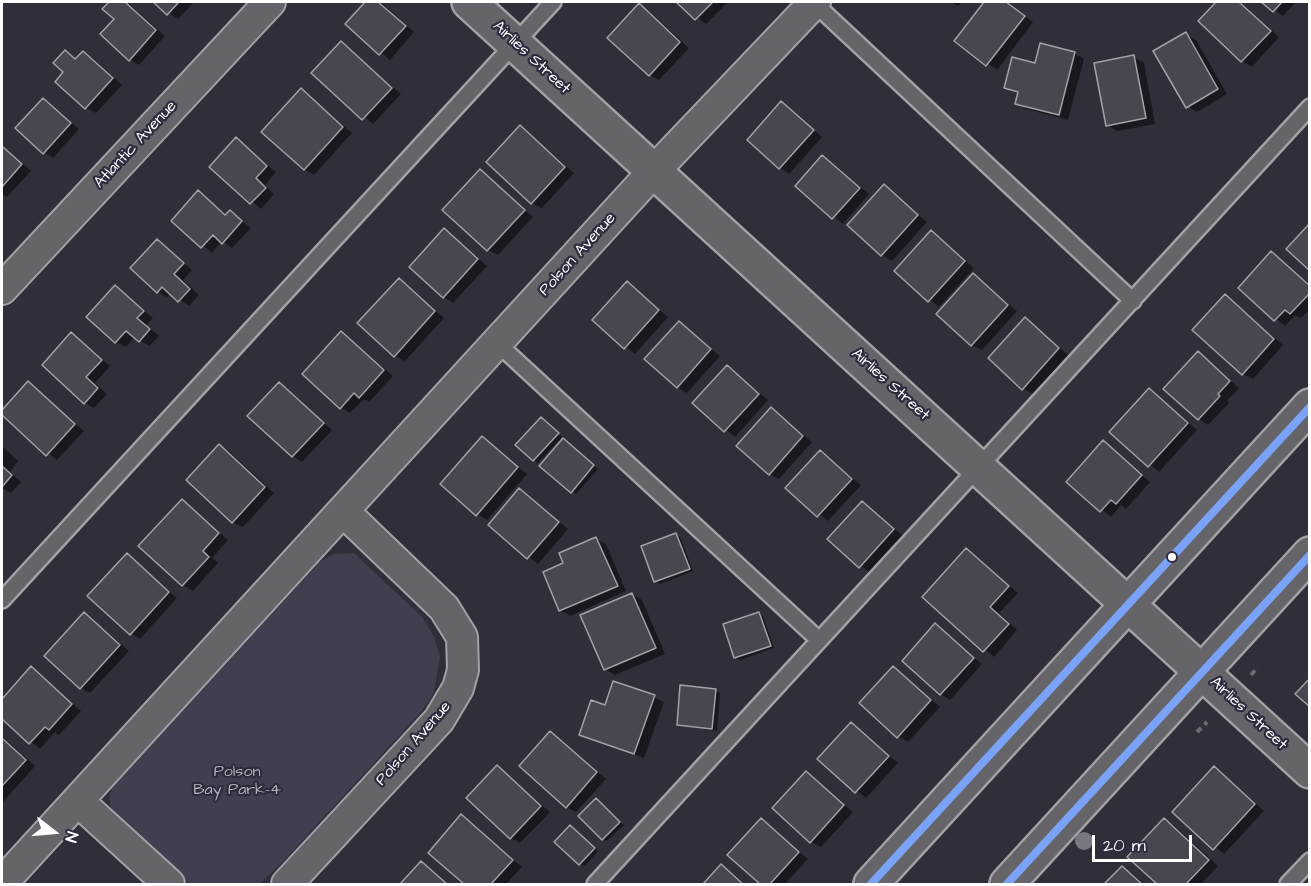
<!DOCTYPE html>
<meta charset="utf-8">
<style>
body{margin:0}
#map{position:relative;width:1311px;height:886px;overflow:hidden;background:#312e39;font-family:"Architects Daughter",sans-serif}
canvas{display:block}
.frame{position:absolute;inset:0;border:3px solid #fff;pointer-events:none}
.north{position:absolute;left:24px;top:802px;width:60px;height:60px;-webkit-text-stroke:4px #2f2a3d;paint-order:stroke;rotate:106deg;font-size:16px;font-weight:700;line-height:24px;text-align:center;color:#fff}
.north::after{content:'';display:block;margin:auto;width:21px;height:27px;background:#fff;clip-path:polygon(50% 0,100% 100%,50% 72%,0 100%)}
.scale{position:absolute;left:1092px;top:835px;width:100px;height:27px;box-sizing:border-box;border:3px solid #fff;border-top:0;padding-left:8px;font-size:18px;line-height:21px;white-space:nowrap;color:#fff;-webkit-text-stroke:4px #2f2a3d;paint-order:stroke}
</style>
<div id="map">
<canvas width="1311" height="886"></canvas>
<div class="frame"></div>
<div class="north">N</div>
<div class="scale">20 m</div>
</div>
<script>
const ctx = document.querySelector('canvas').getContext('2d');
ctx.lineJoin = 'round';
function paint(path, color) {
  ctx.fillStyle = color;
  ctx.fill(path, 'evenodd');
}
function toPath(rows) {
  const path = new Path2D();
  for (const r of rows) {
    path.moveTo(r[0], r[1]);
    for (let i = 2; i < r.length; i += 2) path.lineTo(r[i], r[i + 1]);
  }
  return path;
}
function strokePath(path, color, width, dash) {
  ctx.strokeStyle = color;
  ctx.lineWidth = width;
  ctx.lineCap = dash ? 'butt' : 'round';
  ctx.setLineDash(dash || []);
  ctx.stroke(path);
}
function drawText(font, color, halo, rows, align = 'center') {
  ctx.font = font + ' "Architects Daughter",sans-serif';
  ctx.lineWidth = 4.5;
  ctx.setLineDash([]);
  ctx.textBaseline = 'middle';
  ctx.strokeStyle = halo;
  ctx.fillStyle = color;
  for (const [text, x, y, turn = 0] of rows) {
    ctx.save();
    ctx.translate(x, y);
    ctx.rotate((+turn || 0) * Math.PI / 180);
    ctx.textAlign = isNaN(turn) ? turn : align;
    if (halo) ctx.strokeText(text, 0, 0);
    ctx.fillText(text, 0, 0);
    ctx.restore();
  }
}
const green = toPath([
 [354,553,422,617,434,637,440,656,434,693,421,712,278,867,261,882,255,884,191,884,176,874,112,815,109,796,113,787,320,562,334,554]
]);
const shadow = toPath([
 [111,2,127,2,165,36,139,65,129,59,116,19,104,8],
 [155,2,194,2,178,19],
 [367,2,381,2,414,32,390,60,348,24],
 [678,2,728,2,706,24],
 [951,2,962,2,958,6],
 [986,2,1006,2,1033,22,997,70,956,40],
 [1218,2,1241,2,1279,37,1252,67,1242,61,1200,21],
 [1263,2,1296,2,1283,16],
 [639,5,649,11,689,48,659,80,650,75],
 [1186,34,1196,40,1227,94,1197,112,1187,106],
 [341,43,401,94,373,124,313,73],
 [65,52,77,59,83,53,93,58,122,85,96,113,86,108,65,72],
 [1074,53,1084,59,1068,120,1026,109,1017,103,1019,94,1006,88,1036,65],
 [1134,57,1144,63,1155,124,1117,131,1107,125],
 [301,90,352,133,314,175,304,169],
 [43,100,79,129,53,158,44,152],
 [782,103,822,137,789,174,780,168],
 [520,126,574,173,542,208,532,203],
 [236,139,276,172,265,185,274,194,261,209,211,166],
 [2,145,31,171,7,197,2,194],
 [823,156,869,194,843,224,797,186],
 [480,171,533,217,498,255,488,250],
 [884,186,927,222,892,261,882,255],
 [199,192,227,215,230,212,251,228,232,248,222,241,212,253,173,220],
 [445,230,487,266,453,303,444,297],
 [931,232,974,268,939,307,896,270],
 [157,241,192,270,183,280,199,295,189,306,171,293,167,297,158,292],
 [1272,253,1310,284,1310,309,1301,318,1295,315,1285,326,1240,288],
 [974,275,1017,311,982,350,972,345],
 [400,280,444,318,405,361,395,356],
 [627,283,668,317,635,354,594,320],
 [115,287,153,318,146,325,159,336,149,346,135,337,126,347,116,342],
 [1225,296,1283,345,1253,379,1243,374],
 [1025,319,1068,355,1033,394,1023,388],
 [679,323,720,356,687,393,677,387],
 [342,333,393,376,369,402,364,399,350,413,341,408],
 [72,334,110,366,95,383,107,394,94,408,85,403],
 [1198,353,1239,388,1227,401,1229,403,1208,425,1199,419],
 [727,366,768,400,735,437,694,403],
 [28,383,84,431,57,460,2,413],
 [279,384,332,430,302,462,293,456],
 [1150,389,1197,430,1159,472,1112,432],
 [772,409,812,442,779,479,770,474],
 [541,419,562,437,538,463,517,444],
 [482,438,527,474,487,520,477,514],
 [1103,442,1150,482,1126,509,1121,505,1111,517,1068,481],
 [568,443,598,469,576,494,572,492],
 [2,446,18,461,10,472,21,482,11,493,2,488],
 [220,446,229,451,274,493,243,527,233,522],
 [820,451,861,485,828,521,787,488],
 [520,490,568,529,538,564,490,525],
 [182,501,228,540,212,558,218,563,193,591,183,585],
 [862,503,903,536,870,573,829,539],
 [676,534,680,537,693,571,660,584,656,581],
 [596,539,606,544,626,591,570,616,560,610,565,564],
 [967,550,1018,593,999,613,1017,630,994,657,924,597],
 [127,555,177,598,140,639,131,633],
 [632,594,642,600,665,654,615,675,605,669],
 [85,614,129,651,90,693,81,688],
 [759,614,763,616,774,648,740,660,735,657],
 [936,625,982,664,950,700,941,694],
 [31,668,81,711,59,735,55,732,40,749,2,717,2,701],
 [893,668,940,707,908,742,898,736],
 [715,690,720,693,717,731,678,725],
 [654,697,664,702,644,758,581,734,606,707],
 [851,724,898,763,866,798,819,759],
 [550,732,606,779,576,812,566,807],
 [2,736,35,766,2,803],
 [497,767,550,812,520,843,511,838],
 [1215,768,1264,811,1224,854,1174,812],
 [806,773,853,812,821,847,811,842],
 [596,800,624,825,607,841,603,839],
 [462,816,522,867,506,884,466,884,430,853],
 [761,820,808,859,785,884,762,884,729,855],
 [1164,820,1174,825,1218,866,1201,884,1159,884,1130,857],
 [574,830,598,851,585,866,580,864],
 [421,863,431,869,448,884,402,884],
 [721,866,731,872,745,884,705,884],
 [1122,868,1132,873,1144,884,1106,884]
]);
const building = toPath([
 [109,2,125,2,156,30,129,61,100,34,114,19,102,9,109,2],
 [153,2,179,2,167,15,153,2],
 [365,2,378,2,406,26,379,55,345,24,365,2],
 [676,2,713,2,695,20,676,2],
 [984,2,1006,2,1025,16,986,66,954,41,984,2],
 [1216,2,1239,2,1271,31,1241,62,1198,21,1216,2],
 [1261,2,1282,2,1273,12,1261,2],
 [639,3,680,42,649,76,607,38,639,3],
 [1186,32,1218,89,1186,108,1153,51,1186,32],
 [341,41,392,88,362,120,311,73,341,41],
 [1040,43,1075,52,1059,115,1015,104,1018,92,1004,88,1012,57,1035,63,1040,43],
 [65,50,75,59,83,51,113,78,85,109,55,82,63,72,53,63,65,50],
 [1134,55,1146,118,1106,126,1094,63,1134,55],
 [301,88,343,127,304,170,261,132,301,88],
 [43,98,71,123,43,154,15,128,43,98],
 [781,101,814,130,779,169,747,140,781,101],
 [520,125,565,167,531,204,486,162,520,125],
 [236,137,267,166,256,178,266,188,250,204,209,167,236,137],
 [2,146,22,164,2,187,2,146],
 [822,155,860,188,832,219,795,186,822,155],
 [480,169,525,210,487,251,442,210,480,169],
 [884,184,918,215,881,256,847,225,884,184],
 [198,190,225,215,230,210,242,221,222,244,213,235,201,248,171,221,198,190],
 [1310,223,1310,271,1286,249,1310,223],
 [444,228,478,259,443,298,409,267,444,228],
 [931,230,965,261,928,302,894,271,931,230],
 [157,239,184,263,174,274,190,289,178,302,162,287,157,293,130,268,157,239],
 [1271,251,1310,286,1310,293,1290,314,1285,310,1274,321,1238,288,1271,251],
 [973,273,1008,305,971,346,936,314,973,273],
 [399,278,435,311,394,357,357,323,399,278],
 [627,281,659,310,624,349,592,320,627,281],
 [115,285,144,311,137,318,150,329,139,342,126,331,115,343,86,317,115,285],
 [1225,294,1274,339,1242,375,1192,330,1225,294],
 [1025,317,1059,348,1022,390,988,358,1025,317],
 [679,321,711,349,677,388,644,359,679,321],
 [341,331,384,370,359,398,354,393,340,409,302,374,341,331],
 [71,332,102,360,86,377,98,388,84,404,42,365,71,332],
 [1198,351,1230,381,1218,394,1220,396,1198,420,1163,389,1198,351],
 [727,365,759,394,724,432,692,403,727,365],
 [28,381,75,424,46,456,2,415,2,410,28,381],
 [279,382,324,423,292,457,247,416,279,382],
 [1149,388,1188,423,1148,467,1109,432,1149,388],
 [771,407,803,436,769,475,736,446,771,407],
 [541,417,559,433,533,461,515,445,541,417],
 [482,436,518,467,476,516,440,484,482,436],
 [563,438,594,465,571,493,539,466,563,438],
 [1103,440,1142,475,1116,504,1111,500,1100,512,1066,482,1103,440],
 [219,444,265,487,232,523,186,480,219,444],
 [820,450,852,479,817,517,785,488,820,450],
 [2,466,12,475,2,487,2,466],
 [519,488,559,522,527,559,488,525,519,488],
 [182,499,219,533,203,551,209,557,182,586,138,546,182,499],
 [862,501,894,529,859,568,827,539,862,501],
 [676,533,690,569,654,582,641,546,676,533],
 [596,537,618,586,559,611,543,572,563,563,559,553,596,537],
 [966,548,1009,586,990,607,1009,624,983,652,922,597,966,548],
 [127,553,169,592,130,635,87,596,127,553],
 [632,593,656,648,604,670,580,615,632,593],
 [84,612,120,645,80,689,44,656,84,612],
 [759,612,771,646,734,658,723,624,759,612],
 [935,623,974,658,940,695,902,661,935,623],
 [31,666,72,704,49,730,45,727,29,744,2,719,2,699,31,666],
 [893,666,931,700,897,738,859,703,893,666],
 [1310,678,1310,707,1295,694,1310,678],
 [613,681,655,695,634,754,579,735,591,700,605,705,613,681],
 [680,685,716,689,712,729,677,725,680,685],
 [851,722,889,756,855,793,817,759,851,722],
 [550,731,597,772,566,808,519,766,550,731],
 [2,738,26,760,2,786,2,738],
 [497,765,541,806,510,839,466,798,497,765],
 [1214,766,1255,804,1213,850,1172,812,1214,766],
 [806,771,844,805,810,843,772,808,806,771],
 [596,798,620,822,602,840,578,816,596,798],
 [461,814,513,860,491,884,464,884,428,853,461,814],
 [761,818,799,852,770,884,760,884,727,855,761,818],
 [1164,818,1209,860,1186,884,1157,884,1127,857,1164,818],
 [570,825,595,848,579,865,554,842,570,825],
 [421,861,447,884,400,884,421,861],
 [721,864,743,884,703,884,721,864],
 [1122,866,1142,884,1104,884,1122,866]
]);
const path = toPath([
 [1251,675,1258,667],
 [1197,732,1207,722]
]);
const service = toPath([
 [814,3,1133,301],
 [497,343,819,640],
 [2,600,553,2],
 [595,884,1310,107],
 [1288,884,1310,861]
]);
const minor = toPath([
 [2,289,270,2],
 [78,801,169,884],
 [2,883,654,171,815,2],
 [287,884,439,720,458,688,463,670,462,637,444,608,344,512]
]);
const tertiary = toPath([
 [469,2,1310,771]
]);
const secondary = toPath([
 [871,884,1310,406],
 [1007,884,1310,554]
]);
const bus1 = toPath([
 [871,884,1310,407],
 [1007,884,1310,555]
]);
const trees = [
 [1084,841]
];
const markers = [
 [1172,557,5,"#fff"]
];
const streetNames = [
 ["Airlies Street",531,58,43],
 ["Atlantic Avenue",136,145,-47],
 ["Polson Avenue",578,255,-48],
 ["Airlies Street",890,385,42],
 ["Airlies Street",1248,714,43],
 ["Polson Avenue",414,744,-49]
];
const parkNames = [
 ["Polson",237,773],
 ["Bay Park–4",237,791]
];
paint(green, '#433e4f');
paint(shadow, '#0007');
paint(building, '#48464e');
strokePath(building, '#a2a1a6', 1.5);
strokePath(service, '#a2a1a6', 20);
strokePath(minor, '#a2a1a6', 34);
strokePath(tertiary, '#a2a1a6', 38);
strokePath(secondary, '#a2a1a6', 38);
strokePath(path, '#6d6b71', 4, [6, 4.5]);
strokePath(service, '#656469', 15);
strokePath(minor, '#656469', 30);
strokePath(tertiary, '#656469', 33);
strokePath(secondary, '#656469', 33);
strokePath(bus1, '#7aa2f7', 8);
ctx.fillStyle = '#7a7780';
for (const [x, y] of trees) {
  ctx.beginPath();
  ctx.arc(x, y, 9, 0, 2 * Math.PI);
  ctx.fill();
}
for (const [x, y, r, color] of markers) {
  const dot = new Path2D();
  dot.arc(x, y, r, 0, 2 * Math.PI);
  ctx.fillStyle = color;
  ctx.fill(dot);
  strokePath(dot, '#2f2a3d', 2);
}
drawText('16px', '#fff', '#2f2a3d', streetNames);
drawText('16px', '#b5b3ba', '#2f2a3d', parkNames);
</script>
